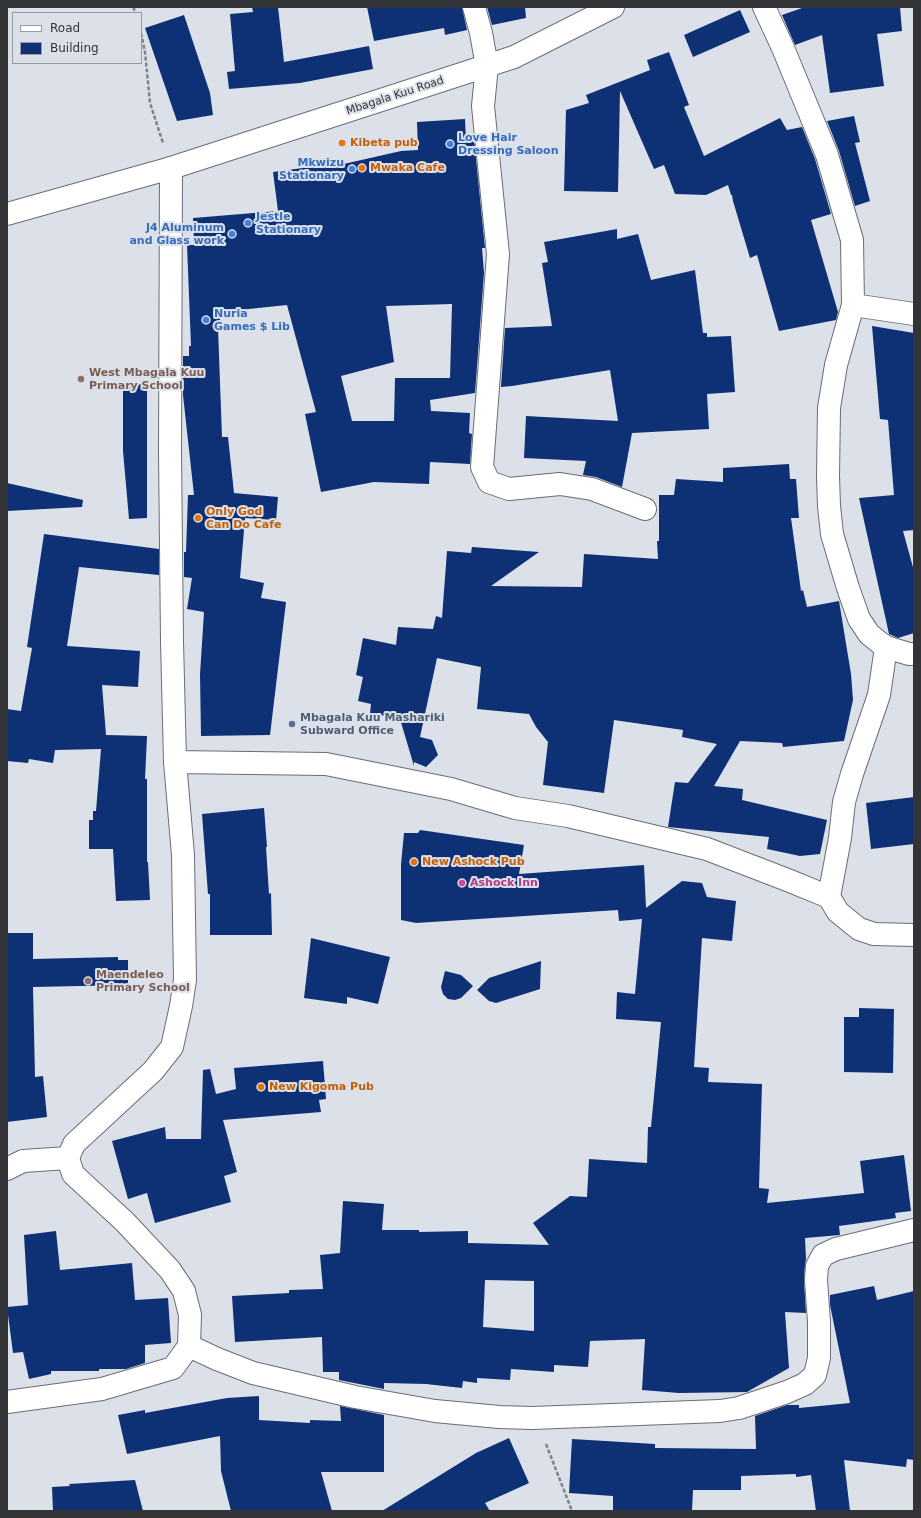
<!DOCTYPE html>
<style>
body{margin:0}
#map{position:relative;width:921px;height:1518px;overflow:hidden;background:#dce0e9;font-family:"DejaVu Sans",sans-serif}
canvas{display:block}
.frame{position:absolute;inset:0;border:8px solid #323437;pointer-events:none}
.legend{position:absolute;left:12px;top:12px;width:130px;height:52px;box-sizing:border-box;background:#dce0e9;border:1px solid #989ba2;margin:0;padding:5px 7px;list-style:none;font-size:12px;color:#323437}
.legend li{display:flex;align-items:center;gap:8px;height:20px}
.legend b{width:20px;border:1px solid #989ba2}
</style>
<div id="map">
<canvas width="921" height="1518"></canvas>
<div class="frame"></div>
<ul class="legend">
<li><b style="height:5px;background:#fff"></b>Road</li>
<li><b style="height:11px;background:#0e3176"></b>Building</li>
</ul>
</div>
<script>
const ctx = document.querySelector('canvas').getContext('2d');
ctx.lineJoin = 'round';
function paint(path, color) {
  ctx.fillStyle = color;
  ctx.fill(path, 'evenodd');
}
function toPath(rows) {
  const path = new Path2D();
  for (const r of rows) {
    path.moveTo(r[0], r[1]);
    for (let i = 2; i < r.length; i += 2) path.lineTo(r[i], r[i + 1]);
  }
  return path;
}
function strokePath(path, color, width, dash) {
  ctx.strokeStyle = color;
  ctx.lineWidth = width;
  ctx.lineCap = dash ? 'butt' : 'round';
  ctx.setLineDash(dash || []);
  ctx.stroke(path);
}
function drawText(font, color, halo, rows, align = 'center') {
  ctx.font = font + ' "DejaVu Sans",sans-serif';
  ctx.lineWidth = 4;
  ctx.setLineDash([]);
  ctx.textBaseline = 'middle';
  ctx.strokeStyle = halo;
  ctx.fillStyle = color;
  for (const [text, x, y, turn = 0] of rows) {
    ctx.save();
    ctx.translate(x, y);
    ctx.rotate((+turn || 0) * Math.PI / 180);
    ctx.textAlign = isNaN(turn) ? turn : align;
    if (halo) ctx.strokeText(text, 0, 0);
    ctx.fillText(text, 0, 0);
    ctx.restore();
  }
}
const building = toPath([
 [252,7,278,7,284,62,369,46,373,69,300,83,229,89,227,72,235,71,230,14,253,12],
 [367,7,462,7,467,30,445,35,444,28,374,41],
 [487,7,525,7,526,18,492,25],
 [805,7,900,7,902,31,877,34,884,86,830,93,822,35,795,45,782,15],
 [740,10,750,32,693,57,684,35],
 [184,15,210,93,213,115,177,121,145,28],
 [669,52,689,105,684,107,704,156,780,118,787,130,802,127,815,159,831,214,811,220,838,312,836,320,779,331,757,255,750,258,733,201,732,195,731,195,728,185,706,195,675,194,664,165,654,169,620,91,618,192,564,191,566,110,589,103,586,95,650,70,647,60],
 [854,116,860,142,855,143,870,201,855,206,839,151,827,121],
 [465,119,466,141,474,139,485,248,482,248,484,273,475,393,430,400,431,411,470,413,469,433,472,434,470,464,430,462,429,484,374,482,321,492,305,414,316,412,287,305,220,312,220,328,218,328,222,437,228,437,234,493,278,497,276,520,245,518,240,578,264,583,261,598,286,602,270,735,201,736,200,674,204,612,187,609,192,578,184,577,184,552,186,552,188,495,194,495,183,395,183,356,189,356,189,346,191,346,187,245,194,245,193,218,278,211,273,172,325,165,326,168,401,151,418,150,417,122],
 [452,304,450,378,395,378,394,421,352,421,341,376,394,362,386,306],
 [617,229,617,239,638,234,651,280,695,270,703,333,707,333,707,337,731,336,735,392,707,394,709,429,632,433,622,487,596,477,583,475,586,461,524,458,526,416,618,421,610,370,512,386,501,387,505,328,552,326,542,263,548,262,544,242],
 [872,326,914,333,914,530,903,531,914,571,914,633,898,638,889,634,859,498,894,495,888,420,880,419],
 [147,384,147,518,129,519,123,451,123,385],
 [789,464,790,479,796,479,799,518,791,518,801,591,803,590,807,607,839,601,851,674,853,700,844,741,783,747,782,743,740,741,714,786,743,789,742,800,827,820,820,854,800,856,767,849,769,837,668,827,675,782,688,783,717,744,682,737,683,730,614,720,604,793,543,785,548,742,536,727,529,714,477,709,481,667,437,658,420,737,432,740,438,755,426,767,414,762,414,766,400,719,370,713,371,704,358,701,363,677,356,675,363,638,396,645,398,627,433,629,436,616,442,618,447,551,471,553,472,547,539,552,491,586,582,587,584,554,658,559,657,541,659,541,659,495,674,495,676,479,723,482,723,468],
 [7,483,83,500,82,507,7,511],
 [44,534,159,549,159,575,79,567,67,646,140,651,138,687,102,685,106,735,147,736,145,779,147,779,147,862,148,862,150,900,116,901,113,849,89,849,89,820,93,820,93,811,96,811,101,749,55,750,53,763,29,759,28,763,7,761,7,709,21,711,32,648,27,647],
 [914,797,914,844,871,849,866,803],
 [264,808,267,847,266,847,269,894,271,893,272,935,210,935,210,894,208,894,202,814],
 [420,830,524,845,519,874,644,865,646,908,682,881,702,883,707,897,736,901,732,941,702,938,694,1067,709,1068,708,1082,762,1084,759,1188,769,1189,767,1203,864,1193,860,1161,904,1155,911,1211,895,1213,896,1218,839,1226,840,1235,805,1238,806,1259,805,1265,804,1281,806,1313,785,1312,789,1368,747,1392,679,1393,642,1390,645,1339,590,1341,588,1367,554,1365,554,1372,511,1369,510,1380,477,1378,477,1383,463,1381,462,1388,426,1384,384,1383,384,1389,339,1380,339,1372,323,1372,322,1337,235,1342,232,1296,289,1293,289,1290,323,1289,320,1255,340,1253,343,1201,384,1204,382,1230,419,1230,419,1232,468,1231,468,1243,549,1245,533,1223,570,1196,587,1197,589,1159,647,1163,648,1127,651,1127,661,1022,616,1019,617,992,635,994,642,919,619,921,618,910,416,923,401,920,401,864,404,833,418,833],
 [485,1280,534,1281,534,1331,483,1327],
 [7,933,33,933,33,959,118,957,118,960,128,960,128,985,33,987,35,1077,43,1076,47,1117,7,1122],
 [311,938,390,957,378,1004,347,997,347,1004,304,998],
 [541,961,540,989,496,1003,489,1001,477,990,489,978],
 [445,971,461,975,473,986,461,998,455,1000,448,999,443,994,441,987],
 [859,1008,894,1009,893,1073,844,1072,844,1017,859,1017],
 [323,1061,326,1099,319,1100,321,1112,223,1120,237,1172,224,1176,231,1202,155,1223,147,1193,128,1199,112,1141,165,1127,166,1139,201,1139,203,1070,210,1069,216,1094,236,1089,234,1068],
 [56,1231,60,1270,132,1263,135,1300,168,1298,171,1343,145,1345,145,1363,126,1369,99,1369,99,1371,51,1371,51,1374,29,1379,23,1352,13,1353,7,1307,28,1305,24,1235],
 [874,1286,877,1300,914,1291,914,1460,907,1459,906,1467,844,1460,850,1511,816,1511,811,1475,796,1477,796,1474,741,1476,741,1490,693,1490,692,1511,613,1511,613,1496,569,1493,572,1439,655,1444,655,1448,756,1449,755,1416,787,1405,799,1405,799,1408,850,1403,830,1305,830,1295],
 [259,1396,259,1420,310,1423,310,1420,341,1421,340,1406,384,1415,384,1472,321,1472,332,1511,231,1511,221,1471,220,1436,127,1454,118,1415,145,1410,145,1413,227,1398],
 [509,1438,529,1483,485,1503,490,1511,382,1511,476,1453],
 [135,1480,143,1511,53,1511,52,1487,70,1486,69,1484]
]);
const path = toPath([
 [133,7,136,13],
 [141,33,145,52,150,103,163,143],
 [546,1444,572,1511]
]);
const minor = toPath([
 [474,7,481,33,487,66,483,106,498,254,482,467,489,482,509,489,560,484,592,489,645,509],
 [764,7,783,48,827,155,852,240,853,305,836,365,829,408,828,476,829,506,832,534,848,588,859,619,869,634,880,643,886,647,909,654,914,654],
 [853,305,914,314],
 [175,762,326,764,451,789,515,808,568,816,707,849,790,881,829,897,838,912,859,929,874,934,914,935],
 [829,897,840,838,844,802,852,774,879,695,886,647],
 [7,1169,23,1161,68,1158],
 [189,1346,217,1359,253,1373,355,1397,435,1411,499,1417,532,1418,720,1411,739,1408,787,1392,805,1384,815,1375,819,1358,819,1322,816,1280,817,1266,823,1255,836,1249,914,1230],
 [7,1402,102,1389,173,1368,189,1346,190,1315,184,1291,170,1270,125,1222,73,1174,68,1158,74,1144,153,1071,172,1047,181,1006,185,980,183,855,175,762,172,641,170,452,171,168]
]);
const tertiary = toPath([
 [7,214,171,168,514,57,613,7]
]);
const markers = [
 [342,143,4,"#e8710a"],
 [450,144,4,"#3f7fe0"],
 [362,168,4,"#e8710a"],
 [352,169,4,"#3f7fe0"],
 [248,223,4,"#3f7fe0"],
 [232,234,4,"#3f7fe0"],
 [206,320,4,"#3f7fe0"],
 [81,379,4,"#8d6e63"],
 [198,518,4,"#e8710a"],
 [292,724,4,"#5c6f8a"],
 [414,862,4,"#e8710a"],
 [462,883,4,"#d1479c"],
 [88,981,4,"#8d6e63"],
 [261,1087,4,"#e8710a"]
];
const streetNames = [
 ["Mbagala Kuu Road",395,96,-18]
];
const shopNames = [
 ["Love Hair",458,138],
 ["Dressing Saloon",458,151],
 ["Mkwizu",344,163,"right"],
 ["Stationary",344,176,"right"],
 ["Jestle",256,217],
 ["Stationary",256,230],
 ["J4 Aluminum",224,228,"right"],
 ["and Glass work",224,241,"right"],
 ["Nuria",214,314],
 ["Games $ Lib",214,327]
];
const foodNames = [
 ["Kibeta pub",350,143],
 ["Mwaka Cafe",370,168],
 ["Only God",206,512],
 ["Can Do Cafe",206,525],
 ["New Ashock Pub",422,862],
 ["New Kigoma Pub",269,1087]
];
const educationNames = [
 ["West Mbagala Kuu",89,373],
 ["Primary School",89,386],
 ["Maendeleo",96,975],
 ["Primary School",96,988]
];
const serviceNames = [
 ["Mbagala Kuu Mashariki",300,718],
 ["Subward Office",300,731]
];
const hotelNames = [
 ["Ashock Inn",470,883]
];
paint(building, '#0e3176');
strokePath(minor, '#696d75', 24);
strokePath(tertiary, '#696d75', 24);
strokePath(path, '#7f8288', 2.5, [4, 2]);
strokePath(minor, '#fff', 22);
strokePath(tertiary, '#fff', 22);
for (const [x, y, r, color] of markers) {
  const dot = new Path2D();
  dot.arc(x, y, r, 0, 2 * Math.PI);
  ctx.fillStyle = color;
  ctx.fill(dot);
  strokePath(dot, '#dce0e9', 1.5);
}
drawText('11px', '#323437', '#dce0e9', streetNames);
drawText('bold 11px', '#366cbe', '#dce0e9', shopNames, 'left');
drawText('bold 11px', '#c56008', '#dce0e9', foodNames, 'left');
drawText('bold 11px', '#785e54', '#dce0e9', educationNames, 'left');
drawText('bold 11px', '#4e5e75', '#dce0e9', serviceNames, 'left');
drawText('bold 11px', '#b23c85', '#dce0e9', hotelNames, 'left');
</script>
